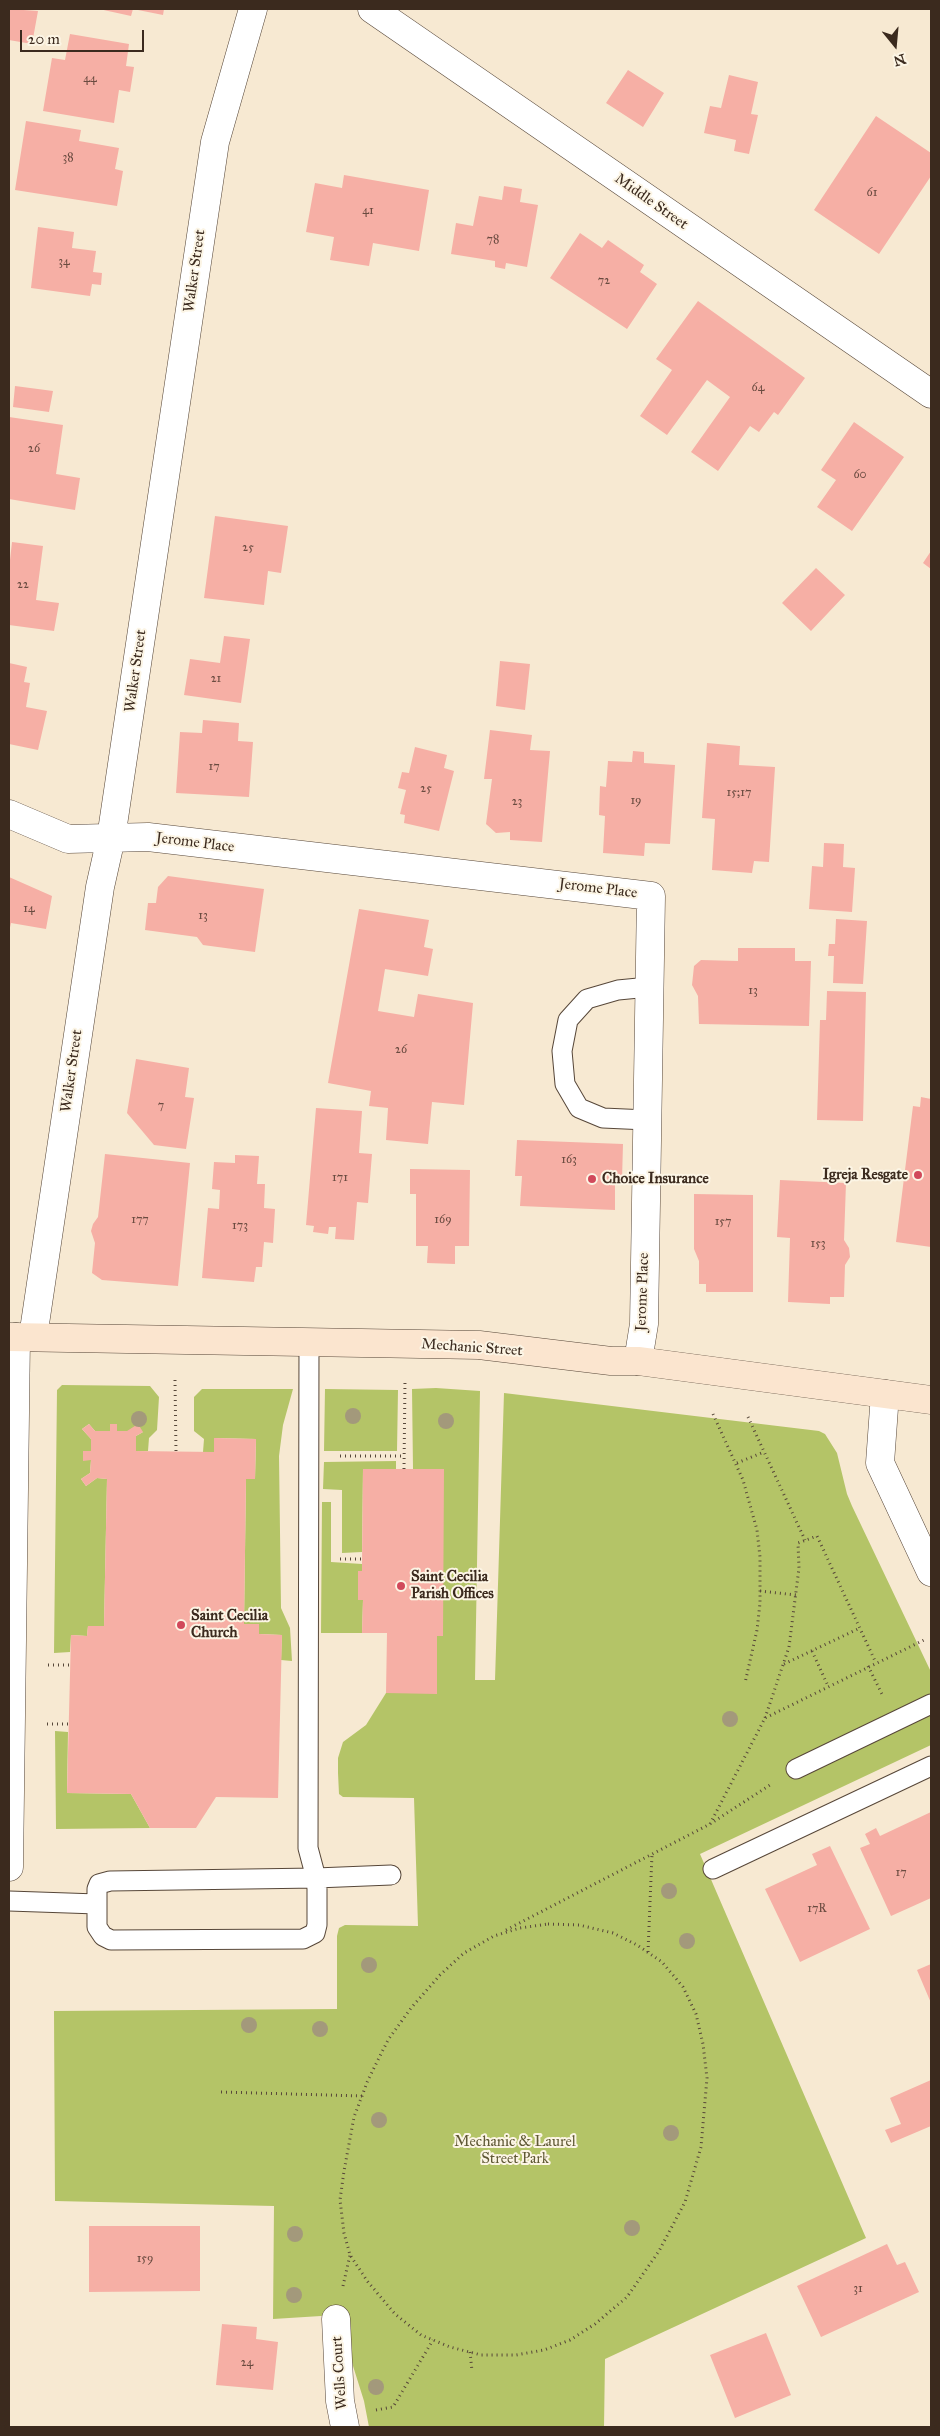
<!DOCTYPE html>
<style>
body{margin:0}
#map{position:relative;width:940px;height:2436px;overflow:hidden;background:#f7e9d2;font-family:"IM FELL Great Primer",serif}
canvas{display:block}
.frame{position:absolute;inset:0;border:10px solid #3b2a1e;pointer-events:none}
.north{position:absolute;left:870px;top:20px;width:50px;height:50px;-webkit-text-stroke:4px #fcf5e5;paint-order:stroke;rotate:163deg;font-size:14px;font-weight:700;line-height:20px;text-align:center;color:#3b2a1e}
.north::after{content:'';display:block;margin:auto;width:18px;height:22px;background:#3b2a1e;clip-path:polygon(50% 0,100% 100%,50% 72%,0 100%)}
.scale{position:absolute;left:20px;top:30px;width:124px;height:22px;box-sizing:border-box;border:2px solid #3b2a1e;border-top:0;padding-left:6px;font-size:15px;line-height:18px;white-space:nowrap;color:#3b2a1e;-webkit-text-stroke:4px #fcf5e5;paint-order:stroke}
</style>
<div id="map">
<canvas width="940" height="2436"></canvas>
<div class="frame"></div>
<div class="north">N</div>
<div class="scale">20 m</div>
</div>
<script>
const ctx = document.querySelector('canvas').getContext('2d');
ctx.lineJoin = 'round';
function paint(path, color) {
  ctx.fillStyle = color;
  ctx.fill(path, 'evenodd');
}
function toPath(rows) {
  const path = new Path2D();
  for (const r of rows) {
    path.moveTo(r[0], r[1]);
    for (let i = 2; i < r.length; i += 2) path.lineTo(r[i], r[i + 1]);
  }
  return path;
}
function strokePath(path, color, width, dash) {
  ctx.strokeStyle = color;
  ctx.lineWidth = width;
  ctx.lineCap = dash ? 'butt' : 'round';
  ctx.setLineDash(dash || []);
  ctx.stroke(path);
}
function drawText(font, color, halo, rows, align = 'center') {
  ctx.font = font + ' "IM FELL Great Primer",serif';
  ctx.lineWidth = 4;
  ctx.setLineDash([]);
  ctx.textBaseline = 'middle';
  ctx.strokeStyle = halo;
  ctx.fillStyle = color;
  for (const [text, x, y, turn = 0] of rows) {
    ctx.save();
    ctx.translate(x, y);
    ctx.rotate((+turn || 0) * Math.PI / 180);
    ctx.textAlign = isNaN(turn) ? turn : align;
    if (halo) ctx.strokeText(text, 0, 0);
    ctx.fillText(text, 0, 0);
    ctx.restore();
  }
}
const green = toPath([
 [62,1385,150,1386,159,1397,157,1430,149,1438,148,1451,136,1451,136,1436,143,1432,117,1431,117,1424,110,1424,110,1431,95,1431,89,1424,82,1429,91,1439,91,1451,83,1451,83,1460,91,1460,90,1473,81,1479,86,1486,97,1478,107,1479,104,1626,88,1626,87,1636,71,1635,70,1652,54,1653,57,1390],
 [436,1388,480,1391,475,1680,495,1680,504,1393,819,1431,825,1434,837,1453,847,1494,852,1506,931,1672,931,1745,700,1854,866,2238,605,2359,604,2427,369,2427,364,2401,337,2315,273,2319,274,2206,55,2201,54,2011,337,2009,337,1936,339,1928,345,1925,418,1926,414,1798,343,1797,339,1794,338,1773,338,1758,343,1742,366,1725,386,1693,437,1693,437,1636,442,1636,443,1469,413,1469,412,1389],
 [202,1389,293,1389,283,1425,279,1456,281,1608,290,1628,292,1661,281,1660,282,1635,259,1634,259,1624,244,1624,246,1479,255,1479,256,1439,214,1438,214,1452,203,1452,204,1439,194,1431,194,1397],
 [325,1389,398,1390,397,1451,324,1451],
 [396,1461,396,1469,363,1469,362,1552,342,1553,342,1490,323,1489,324,1462],
 [322,1502,331,1502,331,1562,362,1564,362,1571,358,1571,358,1600,363,1600,362,1633,321,1633],
 [55,1731,68,1732,67,1793,131,1794,150,1828,56,1829]
]);
const building = toPath([
 [9,9,38,11,32,44,9,40],
 [99,9,133,9,131,16],
 [133,9,164,9,163,15],
 [70,34,129,44,126,66,134,67,130,92,119,90,114,123,43,111,52,58,65,60],
 [628,70,664,93,643,127,606,103],
 [729,75,758,82,751,114,758,115,749,154,734,151,736,140,704,133,710,106,721,108],
 [876,116,931,153,931,176,879,254,814,210],
 [26,121,81,130,79,141,119,148,115,169,123,171,117,206,15,190],
 [344,175,429,190,419,251,373,243,369,266,330,260,334,237,306,232,315,183,342,188],
 [504,186,522,189,520,202,538,205,527,267,506,263,505,269,495,267,495,261,451,254,456,223,473,226,479,196,502,200],
 [38,227,74,232,72,248,96,251,93,272,102,273,101,285,92,284,90,296,31,288],
 [580,233,602,248,608,240,644,265,640,272,657,284,627,329,550,278],
 [698,301,805,378,778,415,774,412,759,432,750,426,718,471,691,452,730,397,707,380,667,435,640,416,672,370,656,359],
 [15,386,53,391,49,412,13,407],
 [9,417,63,425,56,474,80,478,75,510,9,499],
 [854,422,904,457,852,531,817,507,836,480,821,470],
 [215,516,288,526,281,573,268,571,264,605,204,598],
 [12,542,43,546,36,600,59,603,54,631,9,625,9,569],
 [931,551,931,569,923,563],
 [816,568,845,595,811,631,782,603],
 [224,636,250,639,241,703,184,695,190,659,220,663],
 [500,661,530,664,525,710,496,706],
 [9,663,27,667,24,682,30,683,26,707,47,711,38,750,9,744],
 [203,720,239,723,238,741,253,742,249,797,176,793,180,732,202,733],
 [490,730,532,735,530,750,550,751,542,842,510,840,510,832,496,833,486,824,492,779,484,779],
 [707,743,740,746,739,765,775,767,769,862,754,861,752,873,712,870,715,819,702,818],
 [415,747,447,755,444,768,454,771,439,831,404,823,405,815,400,814,406,790,398,788,402,772,409,773],
 [633,751,644,752,644,763,675,765,670,844,645,843,644,856,603,853,605,816,599,815,600,786,606,787,608,761,632,762],
 [824,843,844,844,843,867,855,868,852,912,809,909,812,866,823,867],
 [168,876,264,889,255,952,203,945,197,937,145,930,148,903,156,903,158,887],
 [9,877,52,896,46,929,11,923,9,932],
 [359,909,429,920,424,947,433,949,428,976,385,969,378,1011,414,1017,418,994,473,1003,464,1105,432,1102,428,1144,386,1140,388,1108,369,1106,371,1091,328,1083],
 [836,919,867,921,863,984,833,983,834,956,828,956,829,944,835,944],
 [738,948,795,948,795,961,811,961,809,1026,699,1024,698,996,692,985,694,966,701,960,738,961],
 [827,991,866,992,863,1121,817,1120,820,1020,826,1020],
 [136,1059,189,1068,185,1097,194,1098,186,1149,154,1145,127,1113],
 [921,1097,931,1099,931,1247,896,1242,913,1106,920,1107],
 [316,1108,362,1111,359,1153,372,1154,368,1203,357,1202,354,1240,335,1239,336,1227,329,1227,328,1234,313,1232,314,1226,306,1225],
 [517,1140,623,1144,622,1180,615,1179,615,1210,520,1206,522,1176,515,1176],
 [105,1154,190,1163,178,1286,102,1280,92,1273,95,1243,91,1231,93,1224,98,1217],
 [235,1155,259,1156,257,1184,265,1184,264,1208,275,1209,273,1243,264,1242,262,1267,256,1267,254,1282,202,1278,208,1208,219,1209,220,1190,212,1189,214,1162,235,1163],
 [410,1169,470,1170,469,1246,455,1246,455,1264,427,1263,428,1246,416,1246,416,1194,410,1194],
 [780,1180,846,1183,844,1240,849,1248,850,1257,845,1265,844,1297,830,1297,830,1304,788,1302,790,1238,777,1237],
 [694,1194,753,1195,753,1292,706,1292,706,1284,699,1284,699,1261,694,1249],
 [89,1424,95,1431,110,1431,110,1424,117,1424,117,1431,127,1431,138,1424,143,1432,136,1436,136,1451,214,1452,214,1438,256,1439,255,1479,246,1479,244,1624,259,1624,259,1634,282,1635,278,1798,216,1797,196,1828,150,1828,131,1794,67,1793,71,1635,87,1636,88,1626,104,1626,107,1479,97,1478,86,1486,81,1479,90,1473,91,1460,83,1461,83,1451,91,1451,91,1439,82,1429],
 [363,1469,444,1469,443,1636,437,1636,437,1694,386,1693,387,1633,362,1633,363,1600,358,1600,358,1571,362,1571,362,1564],
 [931,1812,931,1898,891,1916,860,1848,870,1844,865,1834,876,1828,880,1836],
 [830,1846,870,1929,800,1962,765,1889,817,1865,812,1854],
 [931,1964,931,2003,917,1970],
 [931,2080,931,2126,891,2143,885,2130,901,2124,890,2098],
 [89,2226,200,2226,200,2291,89,2292],
 [887,2244,897,2265,905,2262,919,2292,821,2337,797,2286],
 [222,2324,257,2327,256,2339,278,2342,273,2390,216,2385],
 [766,2333,791,2395,735,2418,710,2355]
]);
const path = toPath([
 [175,1380,176,1452],
 [713,1414,743,1480,757,1530,760,1557,760,1603,757,1630,745,1683],
 [748,1417,805,1540],
 [340,1456,404,1456],
 [737,1463,764,1452],
 [404,1469,405,1380],
 [340,1559,362,1559],
 [760,1591,796,1595],
 [812,1651,828,1686],
 [784,1664,860,1628],
 [48,1665,70,1665],
 [868,1666,882,1694],
 [765,1718,789,1647,799,1568,798,1543,817,1536,876,1663],
 [47,1724,69,1724],
 [710,1824,765,1718,924,1640],
 [548,1924,579,1925,613,1933,637,1945,662,1962,683,1987,696,2014,703,2044,707,2078,701,2147,685,2202,659,2251,627,2297,595,2324,570,2340,544,2350,516,2355,481,2355,450,2347,421,2335,395,2314,368,2282,350,2255,344,2233,340,2200,344,2171,354,2117,368,2080,388,2040,411,2008,440,1975,464,1953,494,1936,520,1928,548,1924],
 [506,1930,710,1824,770,1785],
 [648,1952,652,1854],
 [221,2092,362,2096],
 [343,2286,350,2255],
 [470,2352,472,2371],
 [376,2410,393,2407,433,2340]
]);
const lane = toPath([
 [647,1120,603,1118,579,1108,565,1084,562,1051,568,1020,587,999,618,990,649,987],
 [309,1342,308,1848,316,1878,317,1889,317,1925,315,1933,303,1939,111,1940,103,1936,97,1927,97,1889,99,1884,110,1881,316,1878,391,1875],
 [796,1769,931,1704],
 [713,1869,931,1766],
 [9,1901,97,1904]
]);
const street = toPath([
 [372,9,931,394],
 [9,814,68,839,148,837,651,896,644,1324,638,1361],
 [33,1337,100,887,111,838,215,142,253,9],
 [885,1394,880,1463,931,1572],
 [9,1867,16,1337],
 [336,2319,340,2401,345,2427]
]);
const secondary = toPath([
 [9,1337,479,1345,611,1361,638,1361,931,1400]
]);
const trees = [
 [353,1416],
 [139,1419],
 [446,1421],
 [730,1719],
 [669,1891],
 [687,1941],
 [369,1965],
 [249,2025],
 [320,2029],
 [379,2120],
 [671,2133],
 [632,2228],
 [295,2234],
 [294,2295],
 [376,2387]
];
const markers = [
 [918,1175,5,"#d1495b"],
 [592,1179,5,"#d1495b"],
 [401,1586,5,"#d1495b"],
 [181,1625,5,"#d1495b"]
];
const numberNames = [
 ["44",90,79],
 ["38",68,158],
 ["61",872,193],
 ["41",368,211],
 ["78",493,240],
 ["34",64,262],
 ["72",604,281],
 ["64",758,388],
 ["26",34,449],
 ["60",860,475],
 ["25",248,548],
 ["22",23,585],
 ["21",216,679],
 ["17",214,767],
 ["25",426,789],
 ["15;17",739,793],
 ["19",636,801],
 ["23",517,802],
 ["14",29,909],
 ["13",203,916],
 ["13",753,991],
 ["26",401,1050],
 ["7",161,1106],
 ["163",569,1160],
 ["171",340,1178],
 ["177",140,1220],
 ["169",443,1220],
 ["157",723,1222],
 ["173",240,1226],
 ["153",818,1244],
 ["17",901,1873],
 ["17R",817,1909],
 ["159",145,2259],
 ["31",858,2289],
 ["24",247,2363]
];
const streetNames = [
 ["Middle Street",651,202,35],
 ["Walker Street",195,271,-82],
 ["Walker Street",136,671,-82],
 ["Jerome Place",195,843,7],
 ["Jerome Place",598,889,7],
 ["Walker Street",72,1071,-82],
 ["Jerome Place",643,1292,-88],
 ["Mechanic Street",472,1348,4],
 ["Wells Court",340,2373,-94]
];
const poiNames = [
 ["Igreja Resgate",908,1175,"right"],
 ["Choice Insurance",602,1179],
 ["Saint Cecilia",411,1577],
 ["Parish Offices",411,1594],
 ["Saint Cecilia",191,1616],
 ["Church",191,1633]
];
const parkNames = [
 ["Mechanic & Laurel",515,2142],
 ["Street Park",515,2159]
];
paint(green, '#b4c467');
paint(building, '#f6afa5');
strokePath(lane, '#574739', 21);
strokePath(street, '#574739', 29);
strokePath(secondary, '#574739', 29);
strokePath(path, '#574739', 3, [1, 4]);
strokePath(lane, '#fff', 19);
strokePath(street, '#fff', 28);
strokePath(secondary, '#fbe5cf', 28);
ctx.fillStyle = '#a3997b';
for (const [x, y] of trees) {
  ctx.beginPath();
  ctx.arc(x, y, 8, 0, 2 * Math.PI);
  ctx.fill();
}
for (const [x, y, r, color] of markers) {
  const dot = new Path2D();
  dot.arc(x, y, r, 0, 2 * Math.PI);
  ctx.fillStyle = color;
  ctx.fill(dot);
  strokePath(dot, '#fcf5e5', 2);
}
drawText('12px', '#6a4b40', null, numberNames);
drawText('15px', '#3b2a1e', '#fcf5e5', streetNames);
drawText('bold 15px', '#3b2a1e', '#fcf5e5', poiNames, 'left');
drawText('15px', '#5f5834', '#fcf5e5', parkNames);
</script>
